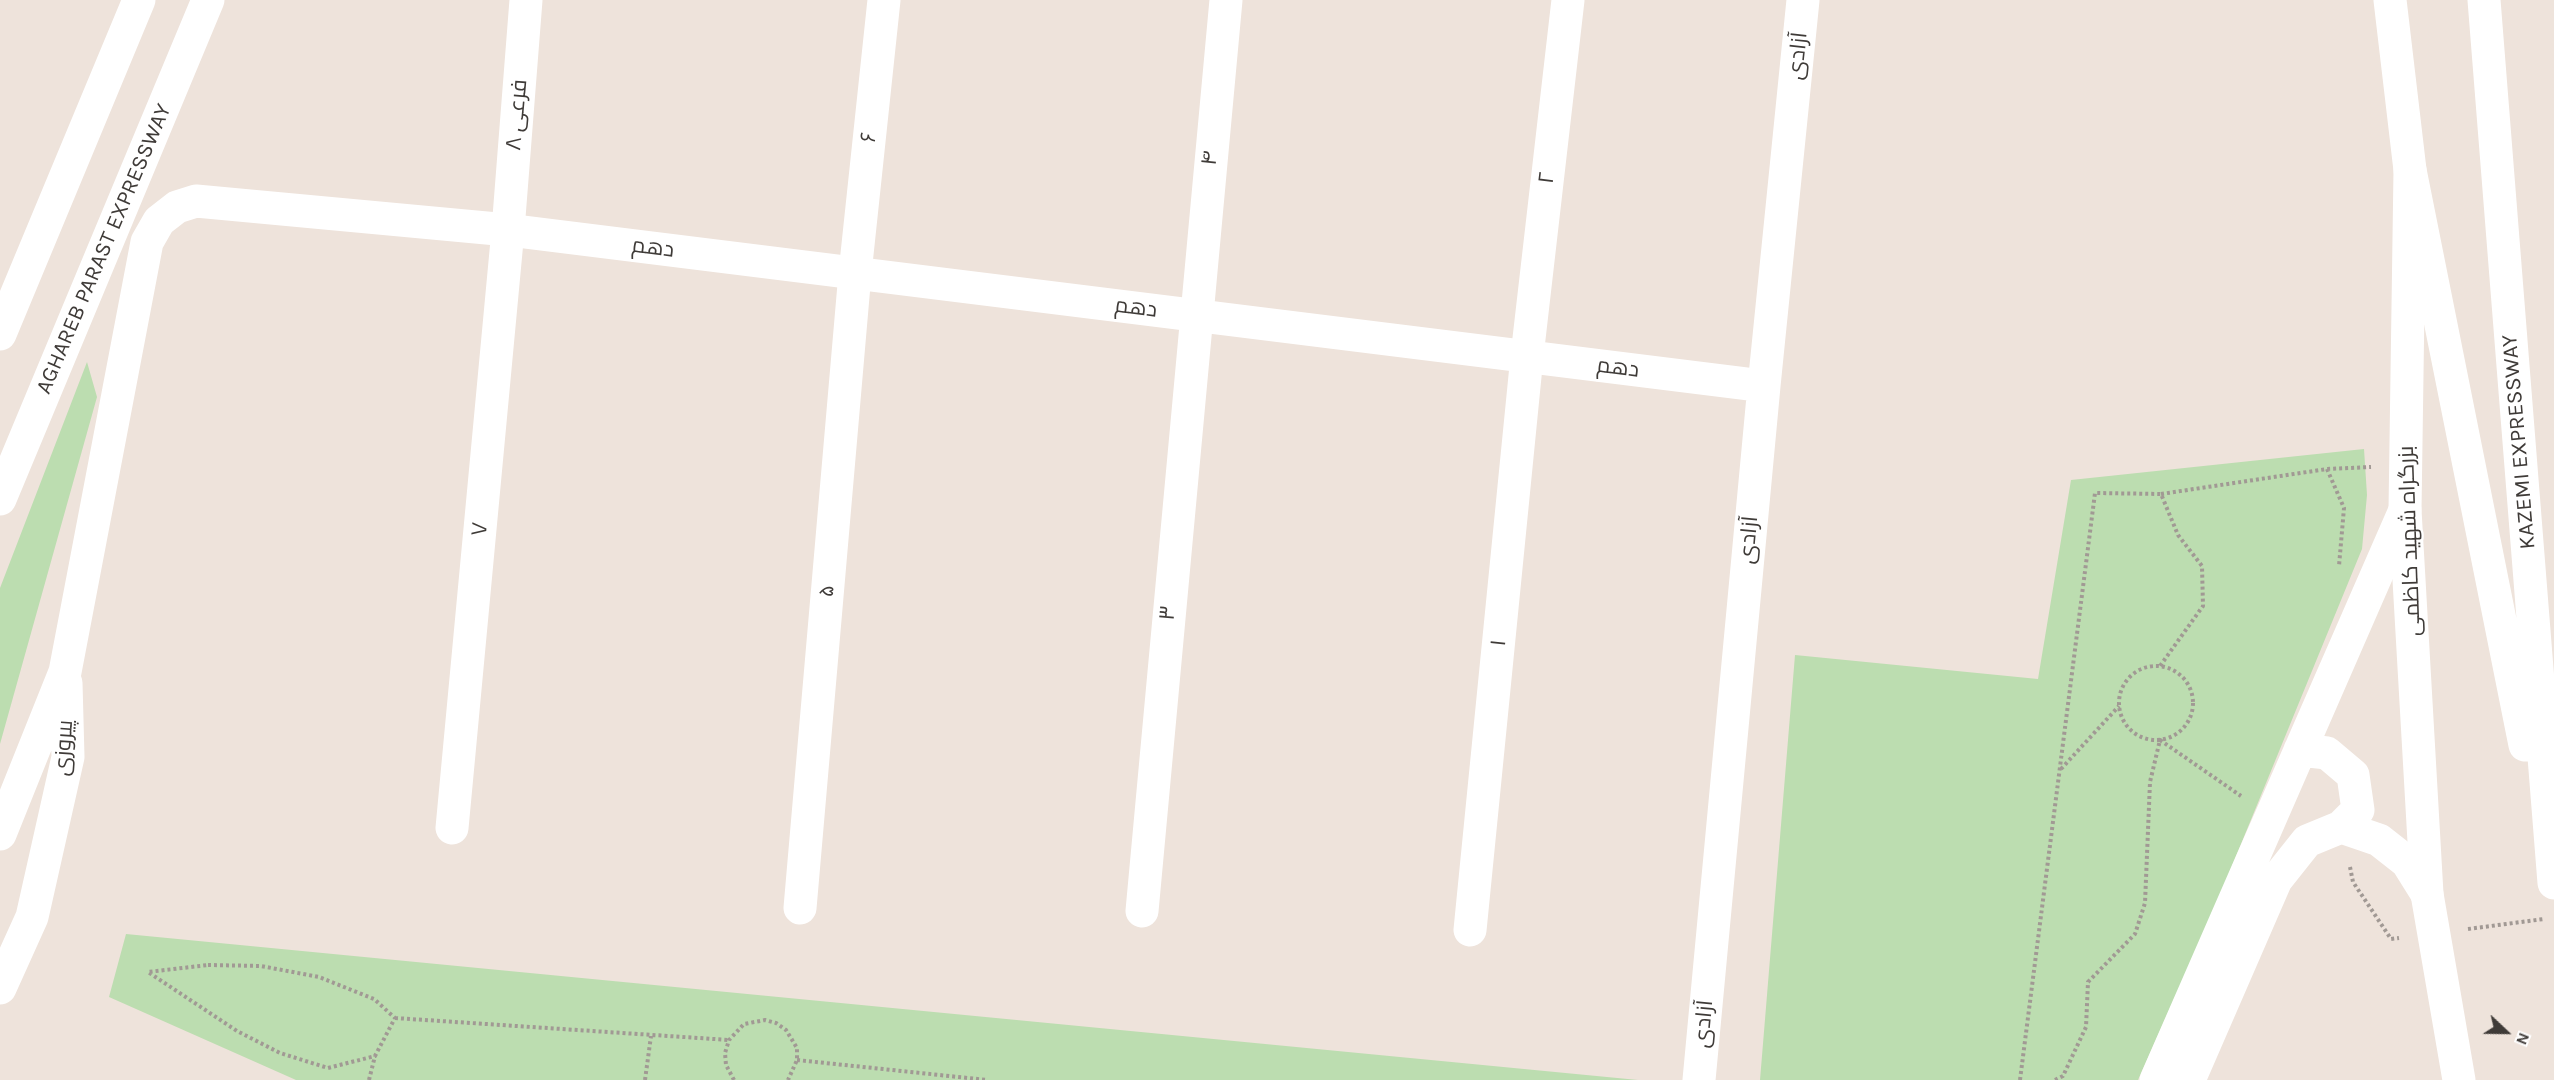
<!DOCTYPE html>
<meta charset="utf-8">
<style>
body{margin:0}
#map{position:relative;width:2554px;height:1080px;overflow:hidden;background:#eee3db;font-family:Karla,sans-serif}
canvas{display:block}
.north{position:absolute;left:2476px;top:1002px;width:60px;height:60px;-webkit-text-stroke:4px #fff;paint-order:stroke;rotate:112deg;font-size:16px;font-weight:700;line-height:24px;text-align:center;color:#3f3b38}
.north::after{content:'';display:block;margin:auto;width:21px;height:27px;background:#3f3b38;clip-path:polygon(50% 0,100% 100%,50% 72%,0 100%)}
</style>
<div id="map">
<canvas width="2554" height="1080"></canvas>
<div class="north">N</div>
</div>
<script>
const ctx = document.querySelector('canvas').getContext('2d');
ctx.lineJoin = 'round';
function paint(path, color) {
  ctx.fillStyle = color;
  ctx.fill(path, 'evenodd');
}
function toPath(rows) {
  const path = new Path2D();
  for (const r of rows) {
    if (r.length === 3) {
      path.moveTo(r[0] + r[2], r[1]);
      path.arc(r[0], r[1], r[2], 0, 2 * Math.PI);
      continue;
    }
    path.moveTo(r[0], r[1]);
    for (let i = 2; i < r.length; i += 2) path.lineTo(r[i], r[i + 1]);
  }
  return path;
}
function strokePath(path, color, width, dash) {
  ctx.strokeStyle = color;
  ctx.lineWidth = width;
  ctx.lineCap = dash ? 'butt' : 'round';
  ctx.setLineDash(dash || []);
  ctx.stroke(path);
}
function drawText(font, color, halo, rows, align = 'center') {
  ctx.font = font + ' Karla,Cairo,sans-serif';
  ctx.lineWidth = 4.5;
  ctx.setLineDash([]);
  ctx.textBaseline = 'middle';
  ctx.strokeStyle = halo;
  ctx.fillStyle = color;
  for (const [text, x, y, turn = 0] of rows) {
    ctx.save();
    ctx.translate(x, y);
    ctx.rotate((+turn || 0) * Math.PI / 180);
    ctx.textAlign = isNaN(turn) ? turn : align;
    if (halo) ctx.strokeText(text, 0, 0);
    ctx.fillText(text, 0, 0);
    ctx.restore();
  }
}
const green = toPath([
 [87,362,97,397,0,744,0,588],
 [2364,449,2367,495,2362,549,2216,905,2138,1080,1760,1080,1795,655,2038,679,2071,480],
 [126,934,1638,1080,296,1080,109,997]
]);
const path = toPath([
 [2327,469,2344,508,2339,566],
 [2161,494,2327,469,2371,467],
 [2156,703,37],
 [2061,769,2119,706],
 [2350,867,2353,882,2391,939,2399,938],
 [2468,929,2544,919],
 [208,965,261,966,319,977,374,999,395,1018,375,1056,328,1068,280,1053,237,1031,148,972,208,965],
 [395,1018,729,1040],
 [797,1060,987,1080],
 [369,1080,375,1056],
 [645,1080,651,1036],
 [734,1080,726,1065,725,1053,729,1040,744,1024,765,1020,776,1023,786,1030,797,1048,797,1060,788,1080],
 [2020,1080,2095,493,2161,494,2178,535,2202,566,2203,606,2160,666],
 [2055,1080,2063,1076,2086,1027,2088,982,2135,934,2145,903,2150,782,2160,740,2241,796]
]);
const street = toPath([
 [452,828,508,230,526,0],
 [800,908,855,273,884,0],
 [1142,911,1226,0],
 [1470,930,1527,356,1568,0]
]);
const secondary = toPath([
 [2341,827,2379,840,2407,862,2427,894],
 [0,834,65,672,147,242,159,221,177,207,196,201,508,230,1764,386],
 [0,988,32,917,68,757,66,683],
 [1699,1080,1764,386,1803,0],
 [2156,1080,2405,510],
 [2189,1080,2276,880,2307,841,2341,827,2358,810,2353,775,2327,753,2300,750]
]);
const primary = toPath([
 [2390,0,2410,170,2405,510,2427,894,2459,1080]
]);
const highway = toPath([
 [2484,0,2554,883],
 [2410,170,2525,745],
 [0,334,139,0],
 [0,499,208,0]
]);
const streetNames = [
 ["آزادی",1798,56,-84],
 ["فرعی ۸",517,115,-85],
 ["۶",869,137,-84],
 ["۴",1210,158,-84],
 ["۲",1547,178,-83],
 ["دهم",653,248,7],
 ["AGHAREB PARAST EXPRESSWAY",104,249,-67],
 ["دهم",1136,308,7],
 ["دهم",1618,368,7],
 ["KAZEMI EXPRESSWAY",2519,442,-95],
 ["۷",480,529,-85],
 ["آزادی",1749,540,-85],
 ["بزرگراه شهید کاظمی",2410,541,-92],
 ["۵",827,591,-85],
 ["۳",1168,613,-85],
 ["۱",1499,643,-84],
 ["پیروزی",64,748,-86],
 ["آزادی",1704,1024,-85]
];
paint(green, '#bcddb0');
strokePath(path, '#a19994', 4, [3, 3]);
strokePath(street, '#fff', 33);
strokePath(secondary, '#fff', 33);
strokePath(primary, '#fff', 33);
strokePath(highway, '#fff', 33);
drawText('22px', '#3f3b38', '#fff', streetNames);
</script>
